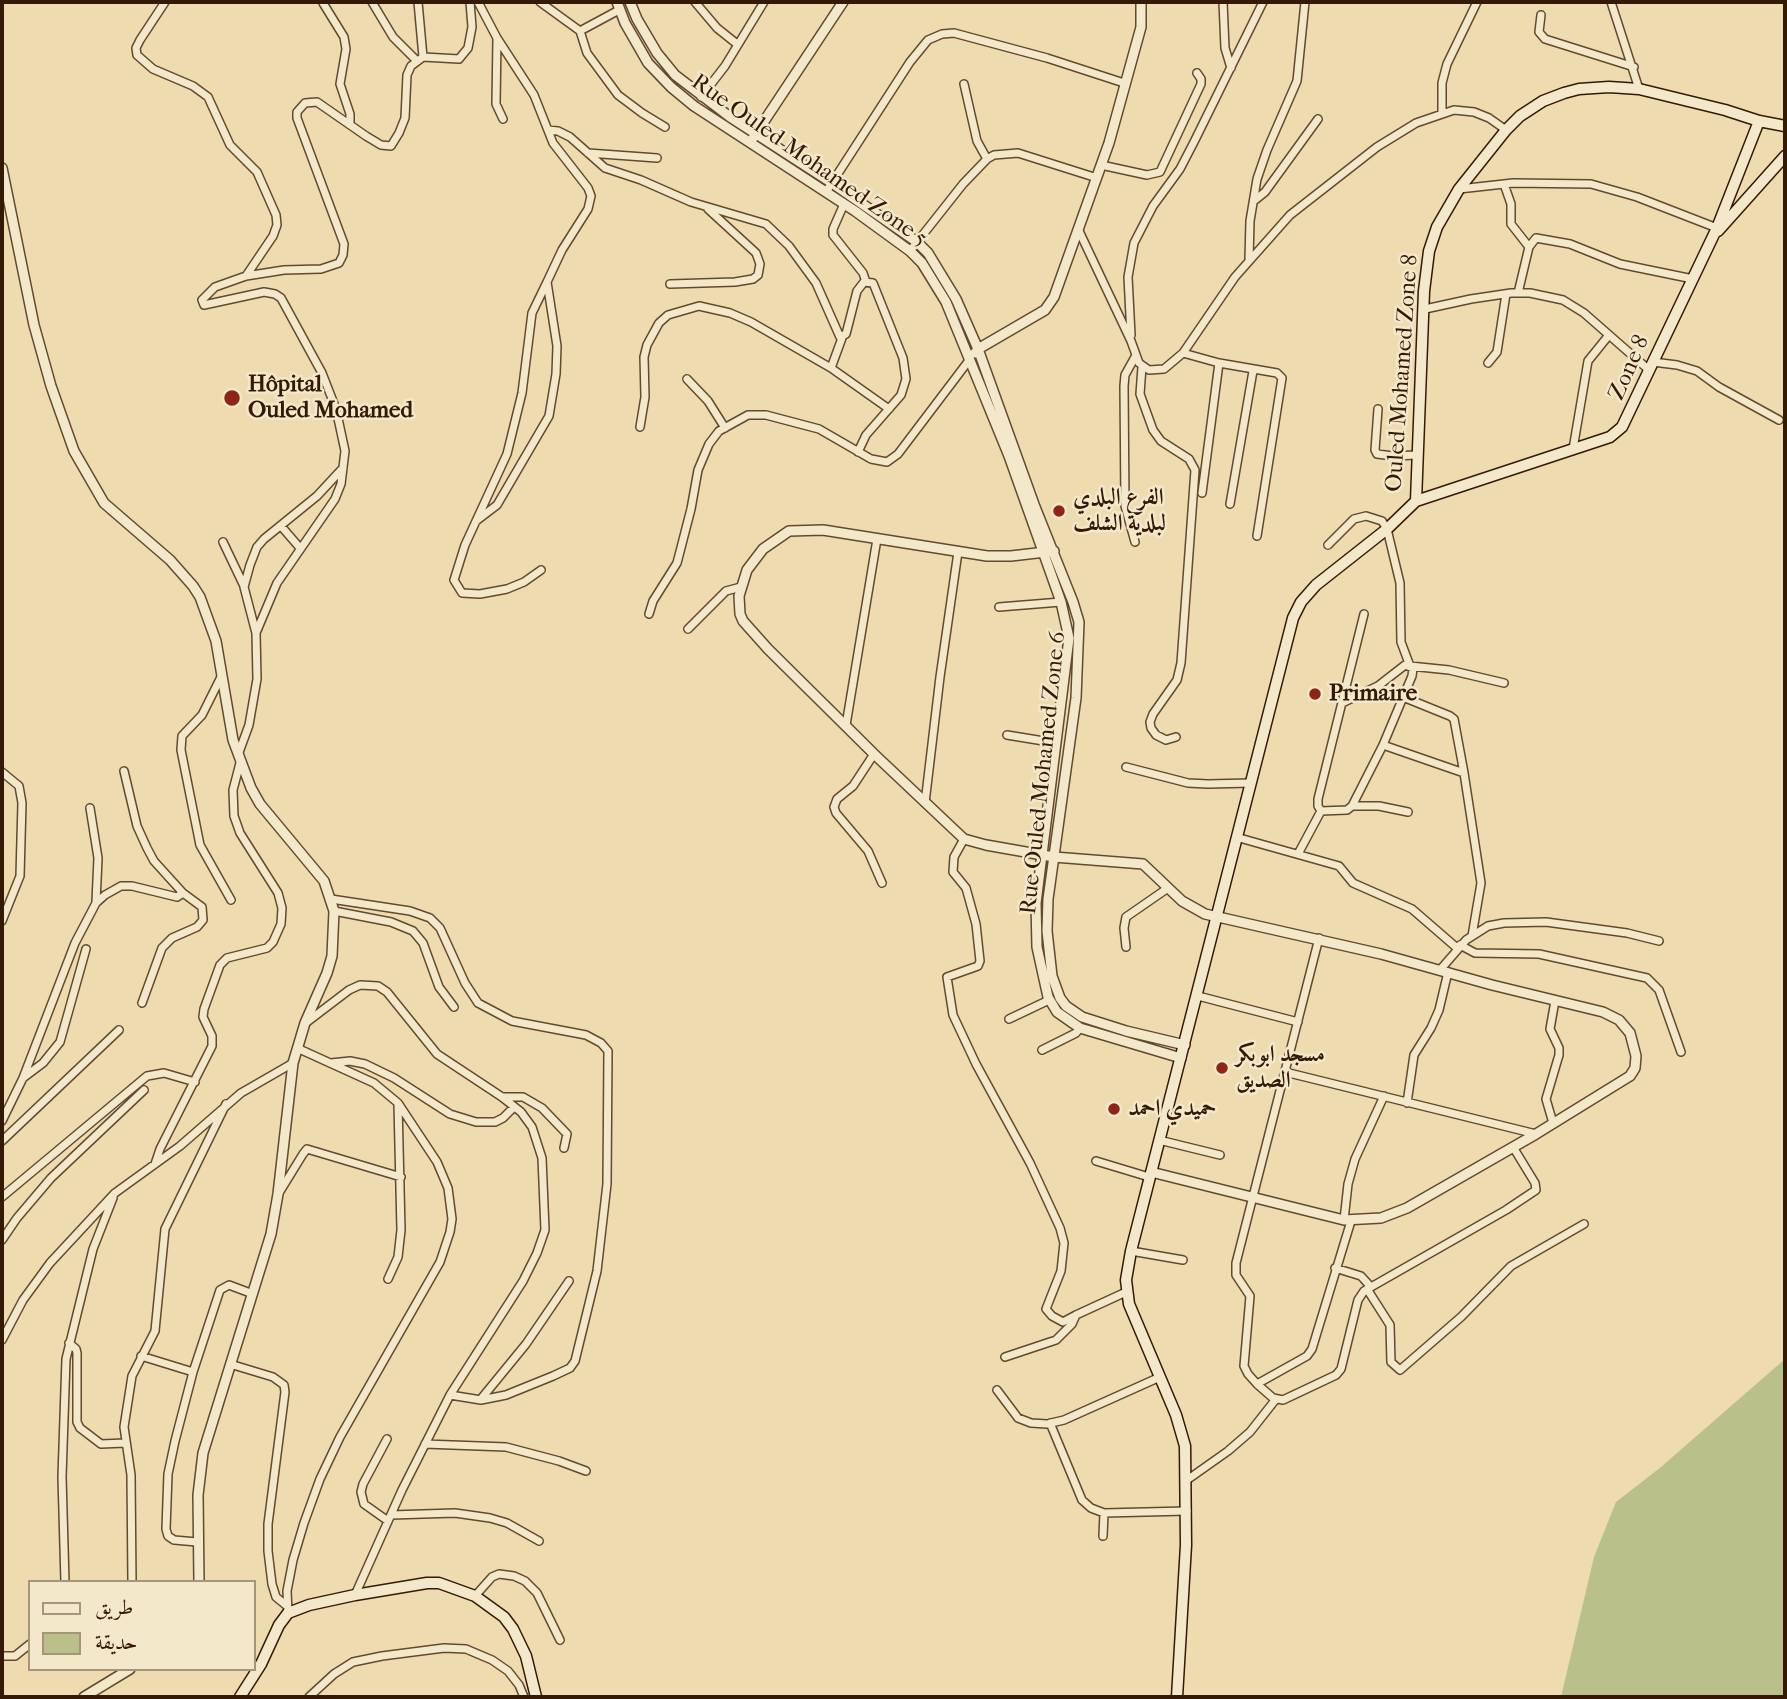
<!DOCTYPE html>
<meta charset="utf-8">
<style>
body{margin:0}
#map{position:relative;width:1787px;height:1699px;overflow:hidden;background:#eedbaf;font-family:"IM FELL French Canon",Amiri,serif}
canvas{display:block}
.frame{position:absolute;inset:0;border:4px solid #341904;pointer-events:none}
.legend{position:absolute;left:28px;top:1580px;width:228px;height:91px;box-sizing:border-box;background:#f4e8cb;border:2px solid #a7957b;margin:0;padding:9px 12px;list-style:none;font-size:21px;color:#341904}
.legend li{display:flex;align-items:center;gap:14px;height:35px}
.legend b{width:35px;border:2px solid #a7957b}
</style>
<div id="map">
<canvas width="1787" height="1699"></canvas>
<div class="frame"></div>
<ul class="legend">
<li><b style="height:9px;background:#f4e8cb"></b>طريق</li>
<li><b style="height:19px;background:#b9c08a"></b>حديقة</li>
</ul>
</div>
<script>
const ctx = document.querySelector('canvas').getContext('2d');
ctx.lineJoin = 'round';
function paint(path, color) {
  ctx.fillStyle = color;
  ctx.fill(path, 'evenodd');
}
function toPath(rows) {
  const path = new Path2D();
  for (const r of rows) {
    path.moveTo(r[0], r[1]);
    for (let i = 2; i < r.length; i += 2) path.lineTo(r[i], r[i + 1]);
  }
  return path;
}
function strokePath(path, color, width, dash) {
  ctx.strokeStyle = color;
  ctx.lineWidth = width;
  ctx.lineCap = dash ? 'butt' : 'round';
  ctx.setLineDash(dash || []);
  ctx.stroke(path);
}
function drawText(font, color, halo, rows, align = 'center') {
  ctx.font = font + ' "IM FELL French Canon",Amiri,serif';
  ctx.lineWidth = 5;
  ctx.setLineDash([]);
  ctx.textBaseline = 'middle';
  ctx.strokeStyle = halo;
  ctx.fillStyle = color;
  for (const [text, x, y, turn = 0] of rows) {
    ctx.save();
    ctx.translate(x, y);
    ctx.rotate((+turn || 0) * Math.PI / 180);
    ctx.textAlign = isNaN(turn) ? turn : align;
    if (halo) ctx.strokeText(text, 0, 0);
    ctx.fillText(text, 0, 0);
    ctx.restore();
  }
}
const green = toPath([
 [1785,1359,1785,1697,1561,1697,1594,1557,1616,1502,1661,1467]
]);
const minor = toPath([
 [165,2,140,40,136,48,137,55,153,69,193,86,208,97,230,145,257,172,276,215,277,225,273,236,246,276],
 [372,2,393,37,416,60],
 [418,2,423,57],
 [540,2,580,31,619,10],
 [695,2,717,28,737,44],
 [1223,2,1225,48,1231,68],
 [1611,2,1639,89],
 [323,3,344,37,346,49,340,84,350,114,350,125],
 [1541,15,1539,32,1545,39,1634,67],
 [580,31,587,53,618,95,642,113,665,127],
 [497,38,496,104,503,119],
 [964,84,977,141,987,159],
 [701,97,725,66,764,2],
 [1442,113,1442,83,1447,64,1477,2],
 [548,130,558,131,570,137,605,168,641,180,691,202,766,224,789,246,816,283,840,337,846,334,857,291,864,282,873,283,903,358,906,379,901,395,866,435,858,452],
 [588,153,657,158],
 [1101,165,1147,175,1160,172,1201,84,1201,79,1197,73],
 [1504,184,1511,204,1511,224,1529,247],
 [1459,189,1513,183,1591,184,1637,197,1717,228],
 [826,192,910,62,928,40,942,34,954,33,1047,58,1124,83],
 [1255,200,1265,192,1318,119],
 [844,204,833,229,833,235,863,273,866,282],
 [1079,231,1131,341,1139,363,1149,370,1164,369,1183,353,1235,277,1290,215,1377,147,1416,123,1454,110,1474,112,1489,118,1506,130],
 [910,251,963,184,987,159,994,155,1018,153,1097,178],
 [1249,259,1250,221,1257,179,1267,150,1297,81,1305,2],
 [670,284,735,282,753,279,758,275,760,264,756,253,708,209],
 [1518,293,1529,247,1536,238,1570,244,1620,264,1693,279],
 [1425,309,1471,299,1511,293,1530,293,1563,300,1584,313,1649,370],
 [1131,335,1128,277,1134,243,1153,206,1180,169,1194,142,1263,2],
 [1183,353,1219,363,1202,493],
 [1135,357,1125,375,1124,386,1125,506,1135,542],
 [1653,362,1677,365,1697,371,1719,387,1779,420],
 [1219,363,1277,373,1282,378,1257,536],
 [1488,363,1497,352,1506,294],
 [1142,367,1140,394,1153,430,1161,441,1189,459,1195,470,1181,663,1177,680,1153,714,1150,722,1151,728,1156,735,1166,740,1176,737],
 [831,368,842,338],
 [687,379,708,401,725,428],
 [1378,409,1375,450,1377,454,1393,456,1417,455],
 [640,427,645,397,644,357,647,345,659,323,668,315,699,306,730,313,751,322,831,368,889,409],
 [1573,449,1588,361,1609,335],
 [1230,504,1253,371],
 [476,521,497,505,549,416,556,374,557,346,547,282,562,250,588,209,591,196,588,188,553,143,534,95,497,38,478,2],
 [281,526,300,548],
 [223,542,244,586],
 [1328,545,1354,519,1366,516,1382,521,1387,529,1400,583,1401,642,1410,666,1449,670,1504,683],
 [541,570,524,582,507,589,480,594,462,593,454,580,465,545,507,454,522,393,532,313,547,282],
 [999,607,1061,602],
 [649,614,653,601,677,563,691,509,698,470,709,444,719,431,748,415,766,415,819,429,871,459,887,462,898,454,970,359],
 [688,629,726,591,741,587],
 [256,633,277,583,335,499,341,484,345,451,336,409,322,373,281,298,275,294,264,292,204,305,202,300,215,287,246,276,284,270,321,269,339,263,343,255,344,244,297,118,297,112,305,103,317,102,366,136,381,145,391,146,399,133,405,118,407,75,411,66,423,57,459,59,468,48,472,27,470,2],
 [222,675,202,715,182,736,181,750,200,845,231,900],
 [1403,697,1450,716,1454,719,1464,773],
 [1342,703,1378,686,1405,665,1413,668,1412,676,1383,745,1464,773,1481,883,1472,936],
 [846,725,877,539],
 [1007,735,1056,743],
 [874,754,853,786,837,799,834,807,836,813,868,851,882,883],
 [238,755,249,725,257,679,256,633,244,587,250,565,257,547,264,539,317,496,343,468],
 [1126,767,1188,783,1208,784,1251,783],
 [2,772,19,786,22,803,20,876,2,921],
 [925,803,940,677,958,552],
 [1352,806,1379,806,1408,812],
 [90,808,98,858,96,902],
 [1321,811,1318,806,1318,799,1364,614],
 [1236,837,1339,866,1353,883,1412,909,1457,948],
 [964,839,954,857,953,872,966,888,976,924,980,961,978,966,947,977,953,1015,976,1064,1030,1163,1060,1228,1064,1243,1061,1271,1046,1309,1052,1316,1063,1322,1076,1315],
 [1298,854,1321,811,1347,810,1352,806,1383,745],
 [331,899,410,911,430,918,440,928,465,983,478,1003,512,1021,586,1035,601,1043,608,1051,607,1184,597,1271,575,1361,570,1368,553,1376,506,1395,481,1400,450,1395],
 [334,911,391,922,413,931,423,943,439,987,454,1007],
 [1319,938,1236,1263,1236,1275,1250,1296,1244,1366,1248,1374,1257,1384,1307,1356,1312,1349,1351,1221],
 [1460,945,1475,953,1539,954,1647,978,1659,990,1681,1052],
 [1126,947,1124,928,1126,917,1168,888],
 [1440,970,1466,940,1488,926,1504,923,1546,922,1627,933,1659,941],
 [1198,996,1298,1022],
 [142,1003,162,948,172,938,197,927,203,920,202,907,183,893],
 [1009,1019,1049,1000],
 [307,1022,349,990,360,985,378,986,387,992,437,1054,502,1097,521,1112,532,1127,542,1158,545,1230,537,1253,523,1281,450,1395,402,1490,355,1595],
 [1042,1050,1076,1033,1080,1028],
 [331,1063,350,1061,365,1064,394,1078,450,1114,476,1122,495,1122,503,1118,514,1107],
 [1285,1072,1536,1134],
 [23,1078,43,1063,60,1042,86,949],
 [502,1097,523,1097,542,1108,567,1134,564,1148],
 [1407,1103,1414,1055,1431,1028,1439,1010,1448,972],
 [2,1121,23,1078,75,943,96,903,105,895,121,886,132,886,177,897,183,893,154,861,147,848,137,826,124,771],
 [1553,1123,1546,1099,1559,1055,1559,1048,1550,1029,1555,1001],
 [1159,1140,1220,1155],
 [2,1141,119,1030],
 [1096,1161,1149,1177],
 [155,1164,160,1149,212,1046,212,1036,203,1017,204,1009,220,965,227,958,267,948,273,942,281,924,282,908,278,893,240,833,234,816,233,790,240,763],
 [279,1193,303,1154,307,1149,401,1177],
 [2,1197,147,1076,164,1073,195,1082],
 [1344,1220,1348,1184,1355,1159,1384,1096],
 [2,1240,17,1218,51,1178,144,1090],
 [1131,1251,1183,1260],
 [1335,1268,1361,1276,1370,1286],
 [388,1279,398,1257,401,1230,398,1104],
 [1367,1289,1390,1325,1391,1362,1400,1370,1461,1317,1511,1266,1584,1224],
 [2,1340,23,1300,50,1263,115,1193,180,1146,241,1093,293,1063],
 [69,1343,76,1349,77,1353,77,1422,80,1428,101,1444,125,1443],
 [141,1356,193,1372],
 [1005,1357,1056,1340,1072,1324,1076,1315,1126,1292],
 [230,1364,273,1377,284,1385,285,1392,268,1524,268,1551,272,1584,276,1597,287,1606],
 [1257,1384,1273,1398,1283,1400,1336,1375,1341,1369,1358,1300,1364,1291,1506,1210,1536,1190,1535,1183,1513,1147],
 [997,1390,1018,1418,1031,1423,1047,1424,1064,1420,1160,1377],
 [481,1399,526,1344,569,1281],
 [1050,1423,1082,1500,1091,1508,1104,1513],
 [387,1439,363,1484,361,1492,364,1504,388,1521],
 [425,1444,506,1447,559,1461,586,1471],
 [1187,1480,1228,1451,1250,1432,1276,1399],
 [391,1515,455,1513,490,1518,507,1523,539,1541],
 [1103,1536,1104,1513,1187,1511],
 [197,1542,174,1540,168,1536,166,1529,168,1474,175,1441,193,1372,220,1290,229,1285,253,1294],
 [65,1582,62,1477,66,1359,93,1249,113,1198],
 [132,1582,131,1475,124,1427,132,1376,155,1331,165,1229,226,1104],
 [475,1596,492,1577,499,1574,514,1576,525,1581,537,1593,560,1640],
 [288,1613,287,1591,293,1560,304,1523,320,1479,340,1437,440,1262,450,1232,452,1219,448,1188,437,1162,398,1103,374,1083,297,1048],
 [2,1656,15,1656,30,1644],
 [309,1697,334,1674,353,1662,382,1656,444,1648,466,1649,492,1660,508,1671,519,1685,524,1697]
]);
const tertiary = toPath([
 [617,2,625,23,648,63,671,87,694,106,855,211,910,251,922,263,946,302,1009,456,1061,602,1069,638,1036,903,1037,947,1048,997,1057,1012,1080,1028,1181,1058],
 [630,2,637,19,657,53,675,75,730,117,832,183,917,242,928,253,956,299,978,349,1035,507,1073,602,1079,622,1076,698,1048,899,1047,931,1052,976,1060,998,1066,1006,1082,1017,1126,1031,1185,1045],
 [753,138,843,2],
 [2,168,34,325,51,386,74,451,104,503,170,560,193,586,200,597,216,641,233,740,251,788,260,804,324,881,334,911,332,956,327,973,305,1023,293,1063,278,1194,271,1234,203,1453,198,1495,199,1582],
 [975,353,978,349,1045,310,1054,297,1109,143,1141,27,1141,2],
 [1054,551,1011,556,987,556,823,530,789,531,763,549,747,570,739,596,740,614,743,621,768,649,874,754,964,839,986,845,1054,857,1143,864,1182,901,1205,914,1381,954,1492,985,1603,1012,1619,1020,1630,1033,1636,1056,1635,1068,1630,1076,1536,1134,1407,1208,1381,1218,1344,1220,1151,1172],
 [84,1697,130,1669]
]);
const secondary = toPath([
 [1718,231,1785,156],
 [1416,501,1610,437,1622,427,1717,228,1759,121],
 [240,1697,261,1664,279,1625,288,1613,309,1605,355,1595,427,1583,439,1583,475,1596,504,1617,513,1629,526,1656,536,1697],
 [1177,1697,1186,1545,1185,1446,1176,1415,1129,1304,1126,1280,1131,1251,1293,618,1301,602,1316,585,1387,529,1416,501,1424,291,1429,251,1437,227,1459,189,1506,130,1520,116,1543,101,1564,93,1579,89,1609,87,1639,89,1725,110,1759,121,1785,126]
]);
const markers = [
 [232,398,9,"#8f2418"],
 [1059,511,7,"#8f2418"],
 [1315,694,7,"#8f2418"],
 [1222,1068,7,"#8f2418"],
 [1114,1109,7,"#8f2418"]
];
const streetNames = [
 ["Rue Ouled Mohamed Zone 5",809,161,35],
 ["Zone 8",1630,368,-66],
 ["Ouled Mohamed Zone 8",1403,373,-86],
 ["Rue Ouled Mohamed Zone 6",1044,773,-84]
];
const poiNames = [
 ["Hôpital",248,385],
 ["Ouled Mohamed",248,411],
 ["الفرع البلدي",1073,498],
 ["لبلدية الشلف",1073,524],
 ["Primaire",1329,694],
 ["مسجد ابوبكر",1236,1055],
 ["الصديق",1236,1081],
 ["حميدي احمد",1128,1109]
];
paint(green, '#b9c08a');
strokePath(minor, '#624a2f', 10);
strokePath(tertiary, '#624a2f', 12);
strokePath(secondary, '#341904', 13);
strokePath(minor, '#f4e8cb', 7);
strokePath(tertiary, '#f4e8cb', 9);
strokePath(secondary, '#f4e8cb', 10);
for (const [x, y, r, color] of markers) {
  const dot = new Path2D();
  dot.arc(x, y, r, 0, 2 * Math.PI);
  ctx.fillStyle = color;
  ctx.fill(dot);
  strokePath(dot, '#f4e8cb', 2.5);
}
drawText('23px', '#341904', '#f4e8cb', streetNames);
drawText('bold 23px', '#341904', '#f4e8cb', poiNames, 'left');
</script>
